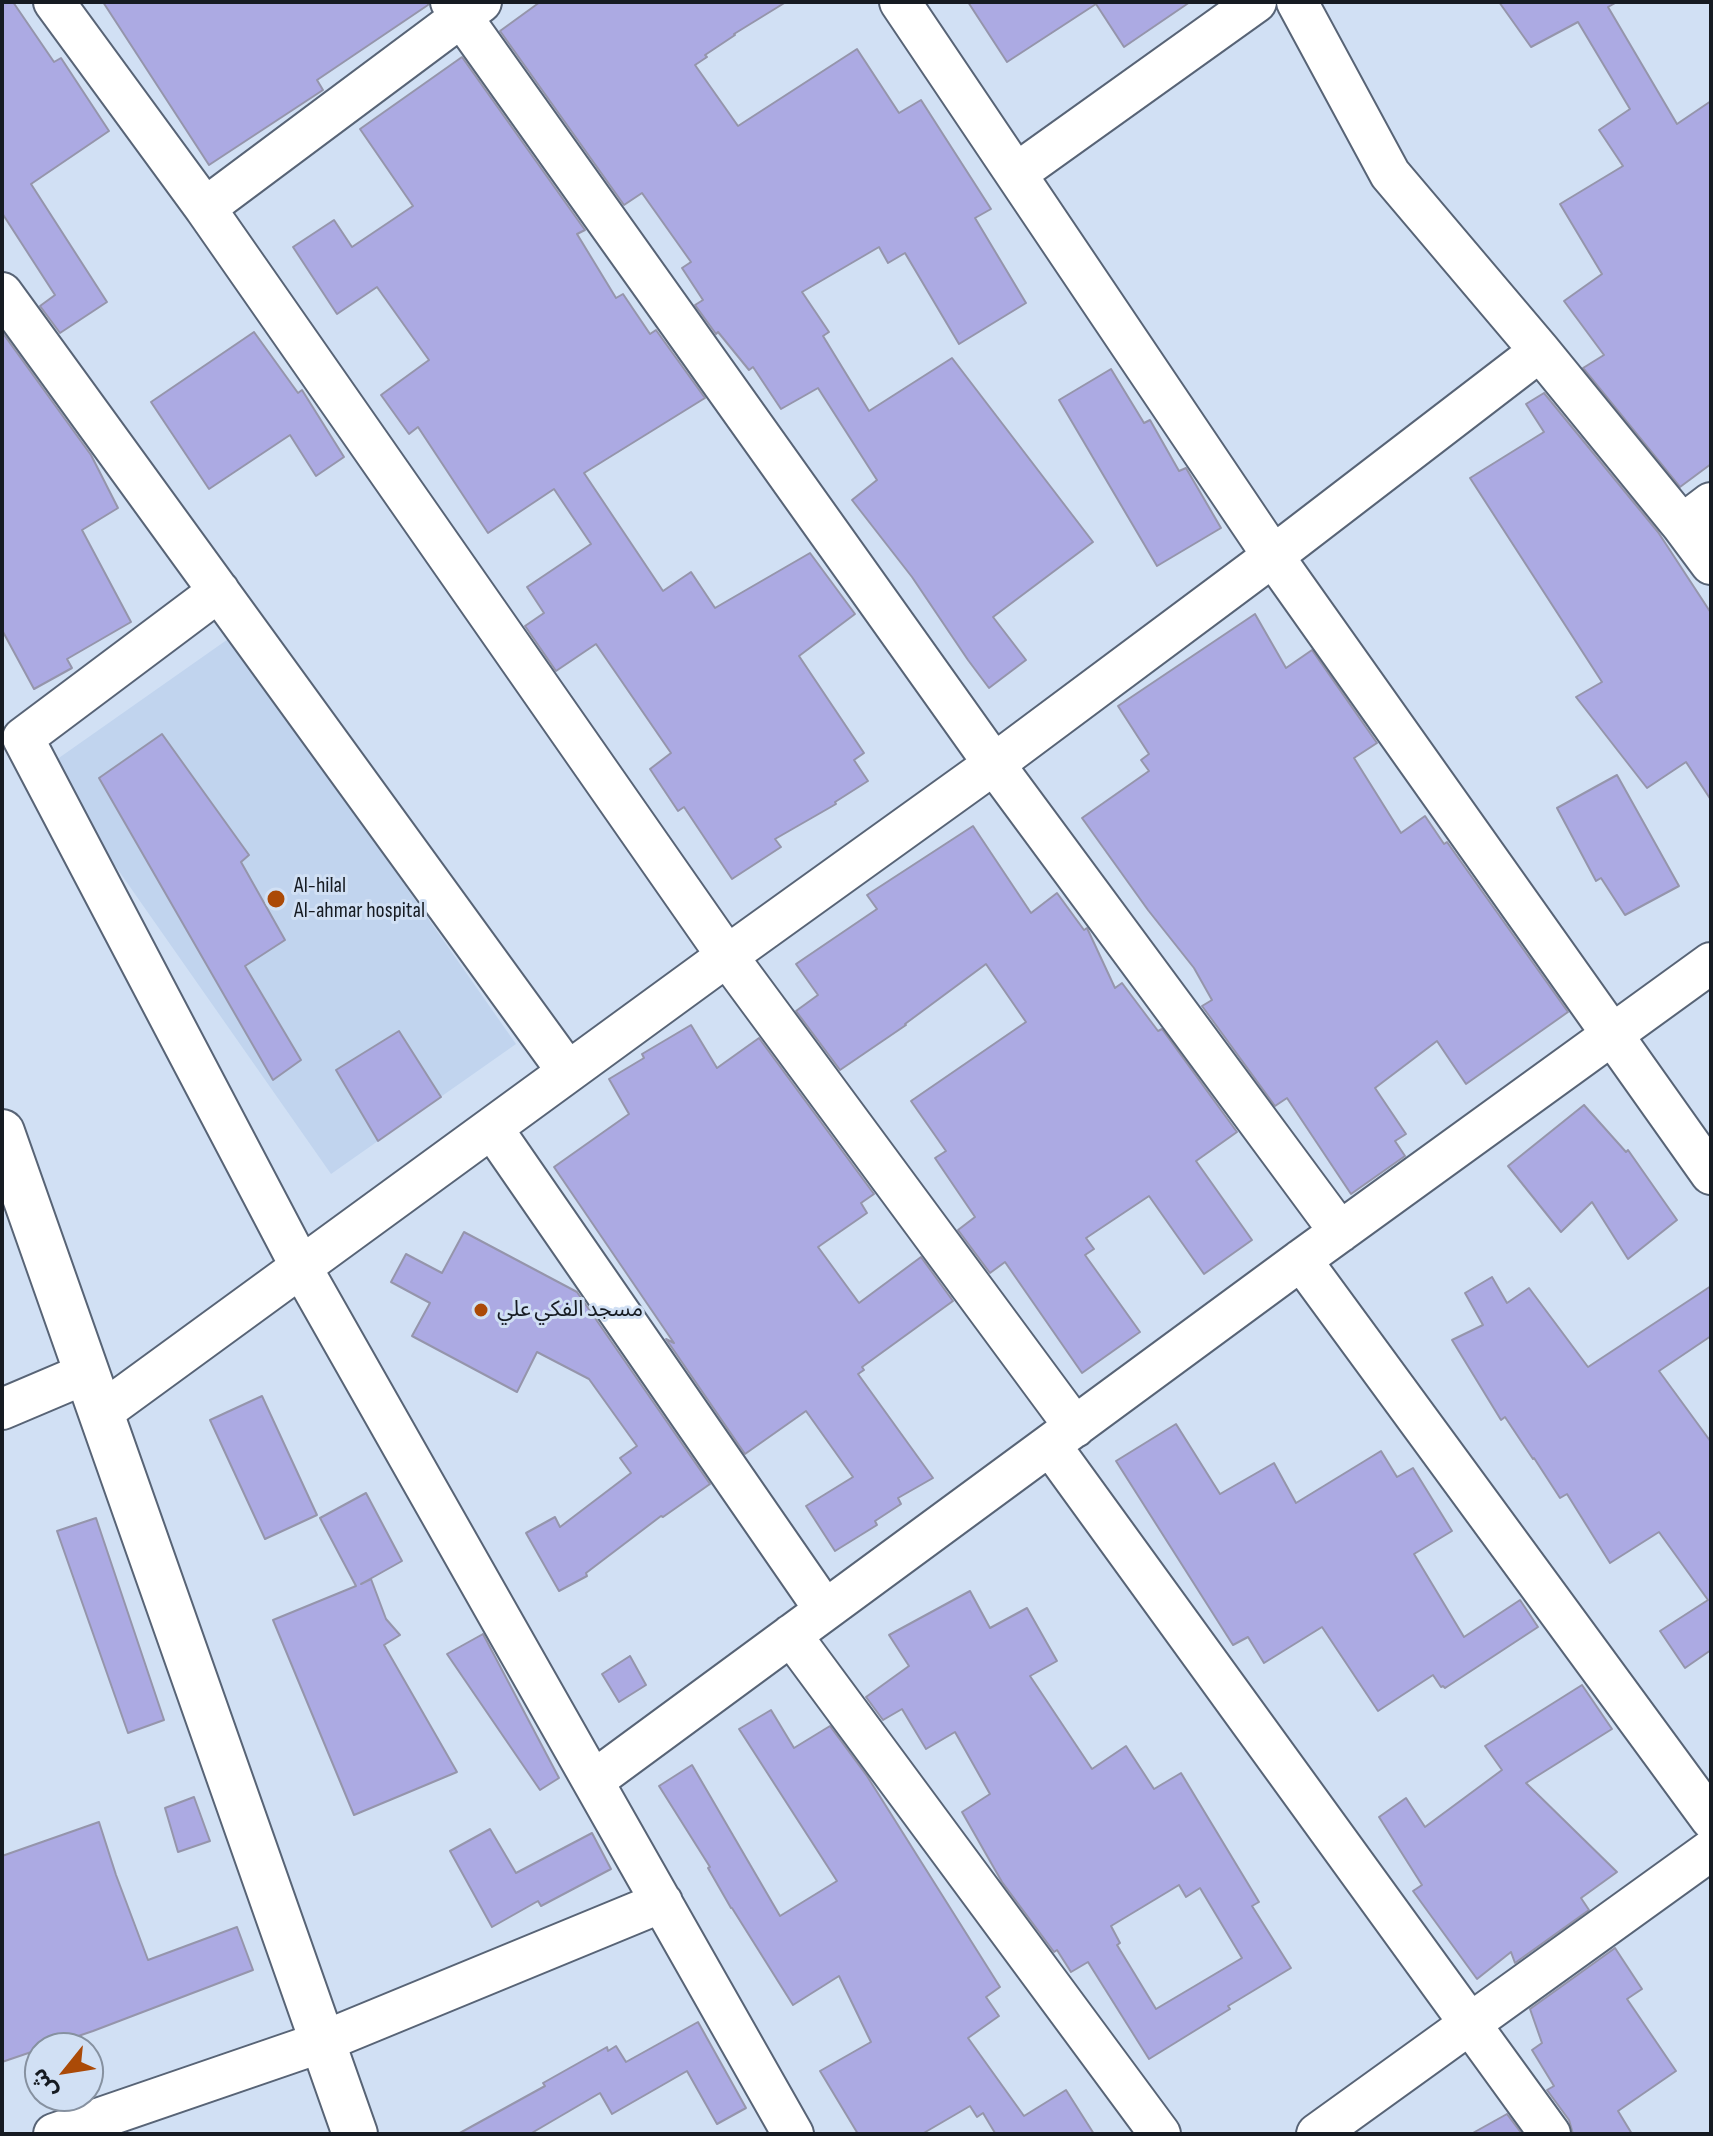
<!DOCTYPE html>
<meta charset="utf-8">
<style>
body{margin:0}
#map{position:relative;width:1713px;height:2136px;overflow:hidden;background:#d1e0f4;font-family:"Sofia Sans Condensed","Noto Sans Arabic",sans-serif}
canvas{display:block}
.frame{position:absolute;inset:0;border:4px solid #161b22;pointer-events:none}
.north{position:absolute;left:24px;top:2032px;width:80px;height:80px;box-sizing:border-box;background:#d1e0f4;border:2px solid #8691a0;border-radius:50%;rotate:240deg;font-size:22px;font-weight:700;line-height:32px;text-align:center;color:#161b22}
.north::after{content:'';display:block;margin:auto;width:28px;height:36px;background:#ab4a07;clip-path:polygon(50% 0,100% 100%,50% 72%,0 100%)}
</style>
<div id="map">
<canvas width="1713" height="2136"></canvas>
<div class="frame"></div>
<div class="north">ش</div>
</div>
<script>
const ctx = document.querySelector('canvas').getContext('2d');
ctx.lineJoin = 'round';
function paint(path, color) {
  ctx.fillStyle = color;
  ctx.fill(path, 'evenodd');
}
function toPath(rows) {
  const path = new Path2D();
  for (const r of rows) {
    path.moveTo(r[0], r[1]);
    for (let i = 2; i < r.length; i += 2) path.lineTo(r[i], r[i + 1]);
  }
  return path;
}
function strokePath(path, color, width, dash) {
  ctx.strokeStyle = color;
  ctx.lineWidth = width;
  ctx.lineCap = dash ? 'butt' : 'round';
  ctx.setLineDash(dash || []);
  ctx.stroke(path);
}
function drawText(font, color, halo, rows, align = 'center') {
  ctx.font = font + ' "Sofia Sans Condensed","Noto Sans Arabic",sans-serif';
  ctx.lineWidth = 6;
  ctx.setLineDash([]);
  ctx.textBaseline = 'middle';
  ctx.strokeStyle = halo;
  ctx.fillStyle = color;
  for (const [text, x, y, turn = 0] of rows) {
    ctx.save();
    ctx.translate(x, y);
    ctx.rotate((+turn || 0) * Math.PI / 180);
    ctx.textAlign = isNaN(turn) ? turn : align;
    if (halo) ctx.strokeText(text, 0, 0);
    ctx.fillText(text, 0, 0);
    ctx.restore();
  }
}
const built = toPath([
 [231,637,516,1044,331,1174,46,767]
]);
const building = toPath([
 [2,2,13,2,54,62,61,58,109,131,31,184,107,302,60,333,40,306,55,295,2,213,2,2],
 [103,2,428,2,428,5,317,80,323,90,209,165,103,2],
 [540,2,786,2,734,34,735,35,705,55,707,57,695,65,738,126,857,49,899,113,921,100,991,209,975,218,1026,303,959,344,905,253,888,263,879,247,802,292,829,332,823,336,869,411,952,358,1093,542,993,617,1026,660,989,688,968,660,912,577,852,500,877,480,818,388,781,409,753,367,749,370,718,332,716,334,695,305,703,300,682,268,691,262,642,193,624,205,500,31,540,2],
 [968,2,1190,2,1124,47,1096,4,1007,62,968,2],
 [1499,2,1617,2,1608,7,1677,124,1711,101,1711,464,1680,487,1583,368,1604,355,1564,301,1602,274,1560,204,1623,166,1599,130,1630,109,1578,22,1531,47,1499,2],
 [462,57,585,230,577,234,616,298,623,294,650,334,656,330,705,398,584,473,663,591,691,572,715,608,810,553,855,614,799,656,864,753,854,760,868,781,835,802,836,804,775,839,781,847,732,879,684,807,678,811,650,769,671,753,596,644,556,671,525,626,544,613,527,587,591,544,554,489,488,533,418,427,409,434,381,395,429,360,377,287,337,314,293,247,334,220,352,247,413,206,360,129,462,57],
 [2,332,91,455,118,508,82,530,131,622,67,659,72,668,34,689,2,630,2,332],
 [254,332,298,393,302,390,344,457,316,476,290,435,209,489,151,402,254,332],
 [1111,369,1144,423,1150,420,1179,471,1186,468,1221,528,1157,566,1059,400,1111,369],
 [1544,393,1658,532,1711,613,1711,800,1686,762,1647,788,1576,697,1602,682,1470,478,1544,432,1526,404,1544,393],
 [1255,614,1286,668,1312,650,1377,743,1354,758,1401,833,1425,816,1444,844,1447,842,1568,1012,1466,1084,1437,1041,1375,1088,1406,1134,1395,1141,1405,1156,1351,1194,1287,1098,1275,1106,1202,1006,1212,1000,1194,968,1148,910,1082,818,1149,771,1141,760,1149,754,1118,706,1255,614],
 [162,734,249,855,241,862,285,940,245,966,301,1060,273,1080,99,778,162,734],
 [1617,775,1679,886,1625,915,1601,878,1596,881,1557,808,1617,775],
 [973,826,1031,913,1057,893,1084,930,1087,928,1115,988,1122,983,1158,1031,1162,1029,1237,1132,1196,1161,1252,1240,1204,1274,1149,1196,1086,1238,1094,1249,1085,1255,1140,1332,1082,1373,1005,1262,990,1273,958,1230,975,1217,935,1158,946,1151,911,1101,1026,1022,986,964,905,1024,906,1025,840,1070,796,1011,818,995,796,964,877,909,867,895,973,826],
 [691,1025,717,1068,759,1038,874,1194,861,1203,867,1213,818,1247,859,1303,921,1257,953,1301,862,1367,864,1370,858,1374,933,1478,898,1498,901,1504,875,1521,877,1525,835,1551,806,1506,853,1477,806,1411,745,1454,666,1339,674,1343,554,1167,629,1114,609,1079,644,1058,642,1054,691,1025],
 [399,1031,441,1097,378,1141,336,1070,399,1031],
 [1584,1105,1626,1152,1628,1150,1677,1220,1628,1259,1592,1202,1561,1232,1508,1166,1584,1105],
 [464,1232,577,1292,710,1484,663,1517,661,1516,586,1573,587,1576,559,1591,526,1533,555,1517,560,1527,631,1473,620,1458,637,1446,589,1379,537,1352,517,1392,412,1336,430,1303,391,1282,406,1254,442,1273,464,1232],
 [1492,1277,1507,1303,1529,1288,1588,1367,1711,1286,1711,1336,1659,1371,1711,1442,1711,1650,1685,1668,1660,1631,1708,1600,1659,1532,1610,1563,1567,1494,1560,1498,1534,1458,1533,1459,1505,1417,1501,1420,1452,1340,1483,1325,1465,1293,1492,1277],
 [262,1396,317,1515,265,1539,210,1420,262,1396],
 [1176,1424,1220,1494,1274,1463,1296,1503,1381,1451,1397,1477,1413,1468,1452,1531,1414,1554,1464,1637,1520,1600,1538,1627,1445,1688,1443,1686,1441,1687,1433,1675,1378,1711,1322,1627,1264,1663,1248,1637,1233,1645,1116,1461,1176,1424],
 [366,1493,402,1561,361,1584,371,1579,386,1619,400,1635,384,1645,457,1772,354,1815,273,1620,356,1586,320,1518,366,1493],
 [96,1518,164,1720,128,1733,57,1531,96,1518],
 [970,1591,990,1628,1027,1608,1057,1661,1030,1676,1092,1769,1126,1746,1154,1789,1181,1773,1259,1902,1252,1906,1291,1968,1228,2006,1230,2009,1149,2059,1088,1962,1071,1972,1057,1950,1054,1952,1002,1882,962,1812,990,1794,955,1732,926,1749,902,1709,883,1720,866,1697,909,1666,889,1635,970,1591],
 [1179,1885,1186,1897,1200,1888,1242,1958,1156,2009,1117,1945,1120,1943,1111,1926,1179,1885],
 [483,1634,559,1778,540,1790,447,1654,483,1634],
 [630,1656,646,1685,619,1702,602,1674,630,1656],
 [1582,1685,1612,1729,1526,1783,1617,1872,1581,1898,1589,1910,1515,1963,1511,1952,1477,1979,1413,1891,1422,1885,1379,1817,1406,1798,1425,1827,1502,1770,1485,1746,1582,1685],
 [771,1710,794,1748,830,1726,867,1776,1000,1987,986,1997,999,2016,968,2038,1024,2116,1066,2090,1094,2134,994,2134,995,2133,983,2113,977,2117,970,2106,922,2134,858,2134,820,2071,871,2042,839,1976,793,2005,732,1908,731,1908,708,1868,710,1867,659,1786,692,1765,780,1916,837,1881,739,1729,771,1710],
 [194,1797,210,1841,178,1852,165,1808,194,1797],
 [99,1822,116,1875,148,1960,237,1927,253,1970,93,2031,2,2062,2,1856,99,1822],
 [490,1829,516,1873,592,1833,611,1869,541,1906,538,1901,492,1927,450,1851,490,1829],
 [1615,1948,1642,1989,1627,1999,1676,2071,1618,2111,1632,2134,1573,2134,1569,2120,1547,2090,1554,2086,1532,2050,1542,2043,1530,2009,1615,1948],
 [698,2022,746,2108,717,2124,687,2071,612,2114,600,2093,530,2134,458,2134,545,2086,543,2083,607,2047,608,2051,616,2046,626,2062,698,2022],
 [1507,2114,1522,2134,1471,2134,1507,2114]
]);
const minor = toPath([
 [54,2,205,208,727,956,1075,1427],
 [451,2,994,764,1340,1232],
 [900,2,1273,556,1711,1174],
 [1297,2,1390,174,1540,351,1682,525,1711,564],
 [1017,173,1256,2],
 [205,208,481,2],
 [2,293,568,1072],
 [1682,525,1711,503],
 [219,591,23,738,301,1267,793,2134],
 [492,1128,825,1610],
 [1301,1260,1711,1819],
 [2,1409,87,1373],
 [101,1413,727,956,994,764,1273,556,1540,351],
 [1050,1445,1550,2134],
 [791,1635,1160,2134],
 [593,1781,1301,1260,1711,963],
 [54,2134,322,2042,662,1902],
 [1317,2134,1711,1850]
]);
const tertiary = toPath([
 [2,1132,355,2134]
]);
const markers = [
 [276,899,10,"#ab4a07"],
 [481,1310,8,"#ab4a07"]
];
const poiNames = [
 ["Al-hilal",294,886],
 ["Al-ahmar hospital",294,911],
 ["مسجد الفكي علي",497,1310]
];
paint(built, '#c1d4ee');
paint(building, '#acaae3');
strokePath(building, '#9595ab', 2);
strokePath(minor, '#586476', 44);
strokePath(tertiary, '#586476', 48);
strokePath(minor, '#fff', 40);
strokePath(tertiary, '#fff', 44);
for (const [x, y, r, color] of markers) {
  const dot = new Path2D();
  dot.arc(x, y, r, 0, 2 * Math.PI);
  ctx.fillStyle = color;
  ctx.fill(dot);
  strokePath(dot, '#d1e0f4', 3);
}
drawText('22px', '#161b22', '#d1e0f4', poiNames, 'left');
</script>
